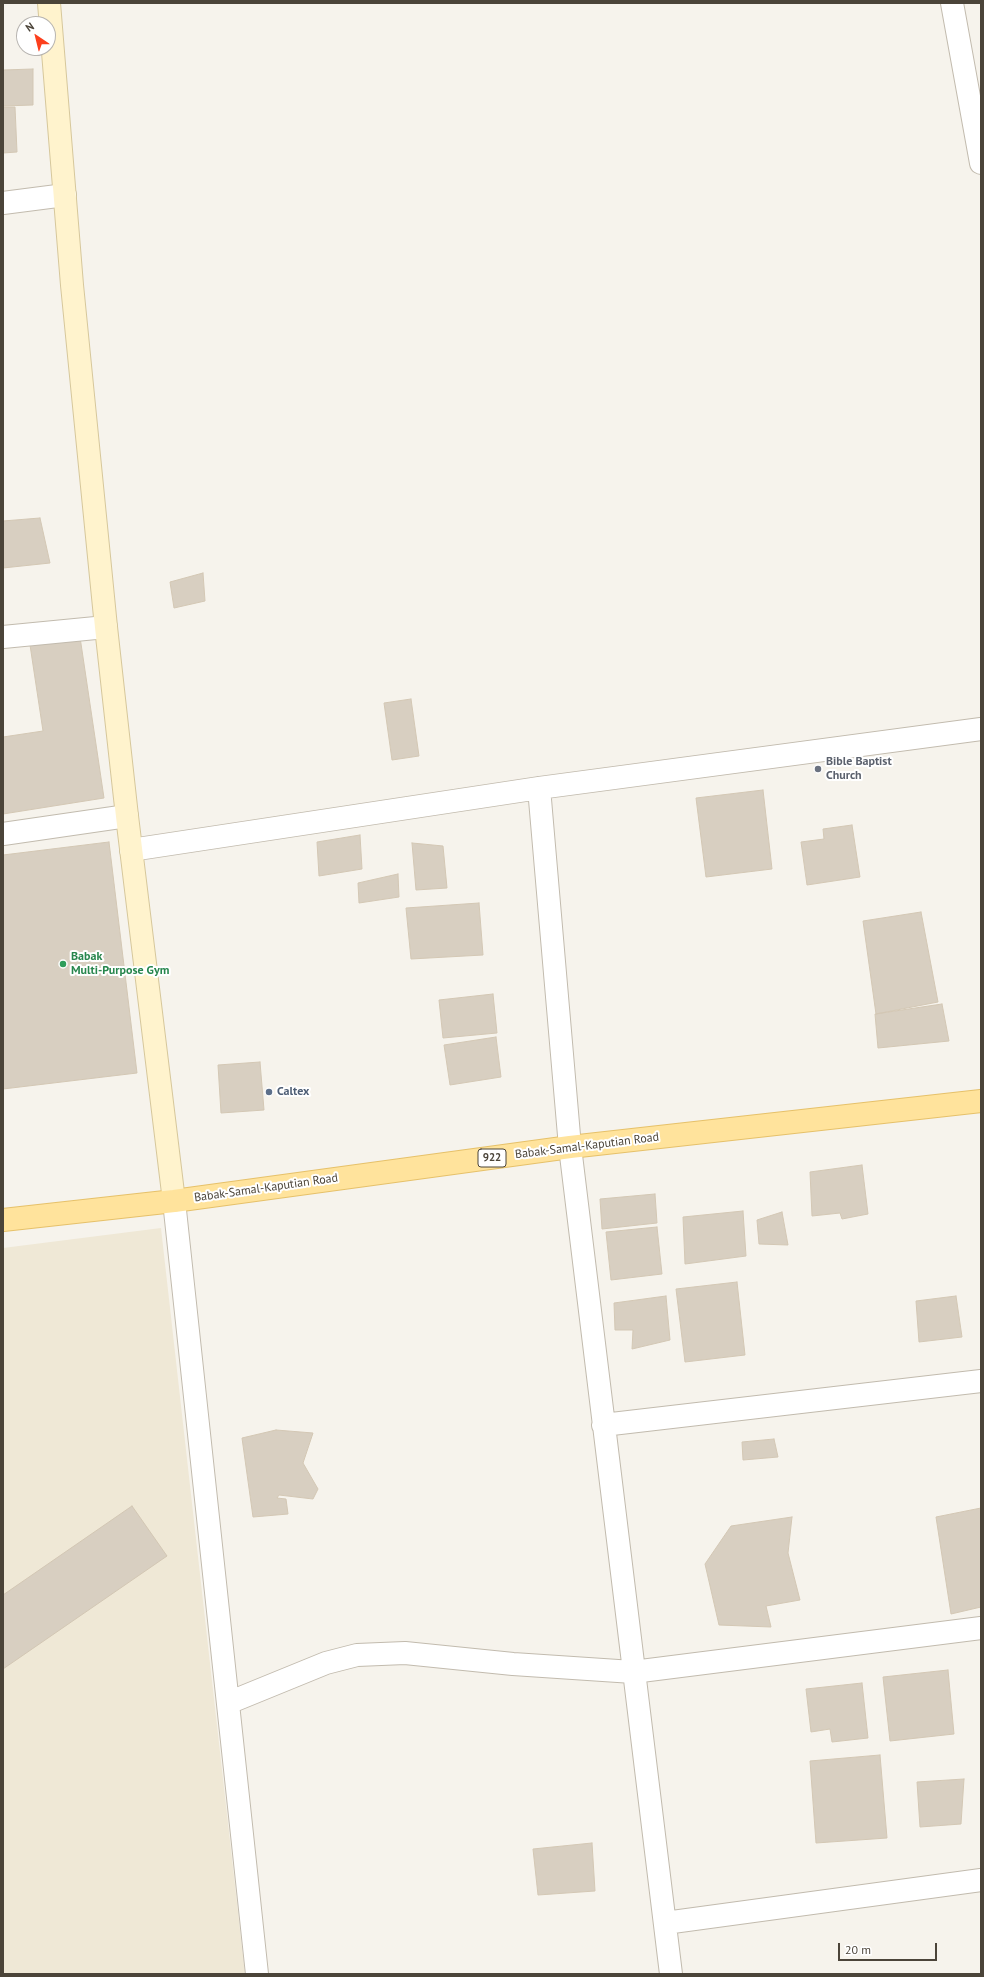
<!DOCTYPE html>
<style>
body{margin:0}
#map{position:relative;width:984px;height:1977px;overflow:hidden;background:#f6f3ec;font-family:"PT Sans",sans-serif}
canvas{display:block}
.frame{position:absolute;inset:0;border:4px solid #4b4439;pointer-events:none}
.north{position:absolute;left:16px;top:16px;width:40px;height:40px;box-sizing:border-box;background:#fff;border:1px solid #b7b4b0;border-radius:50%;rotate:325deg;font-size:11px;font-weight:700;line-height:16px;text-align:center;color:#4b4439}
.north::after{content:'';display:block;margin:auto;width:14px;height:18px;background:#fc3f1d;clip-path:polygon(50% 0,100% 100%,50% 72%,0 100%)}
.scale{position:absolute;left:838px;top:1943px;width:99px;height:18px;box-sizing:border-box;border:2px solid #4b4439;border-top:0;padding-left:5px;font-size:12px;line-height:14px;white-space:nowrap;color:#4b4439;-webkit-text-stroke:3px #fff;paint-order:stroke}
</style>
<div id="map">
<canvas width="984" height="1977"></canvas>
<div class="frame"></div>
<div class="north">N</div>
<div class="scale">20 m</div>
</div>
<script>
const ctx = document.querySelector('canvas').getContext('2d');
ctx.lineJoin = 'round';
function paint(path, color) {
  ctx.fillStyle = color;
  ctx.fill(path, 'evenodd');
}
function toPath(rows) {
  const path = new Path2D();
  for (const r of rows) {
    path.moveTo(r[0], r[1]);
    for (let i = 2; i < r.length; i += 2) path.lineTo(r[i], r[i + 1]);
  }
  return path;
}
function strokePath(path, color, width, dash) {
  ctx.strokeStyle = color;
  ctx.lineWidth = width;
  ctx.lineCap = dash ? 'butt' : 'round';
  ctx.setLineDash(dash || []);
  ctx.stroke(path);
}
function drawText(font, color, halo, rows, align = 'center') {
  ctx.font = font + ' "PT Sans",sans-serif';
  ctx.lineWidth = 4;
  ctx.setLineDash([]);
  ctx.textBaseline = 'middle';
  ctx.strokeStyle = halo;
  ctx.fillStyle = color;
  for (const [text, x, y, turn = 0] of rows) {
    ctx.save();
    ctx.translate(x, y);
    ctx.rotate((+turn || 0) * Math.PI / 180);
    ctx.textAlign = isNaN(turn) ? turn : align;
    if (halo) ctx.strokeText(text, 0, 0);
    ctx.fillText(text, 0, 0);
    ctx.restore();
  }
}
const education = toPath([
 [161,1228,245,1974,3,1974,3,1248]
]);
const building = toPath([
 [33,69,33,105,3,106,3,70,33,69],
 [3,107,15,107,17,152,3,153,3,107],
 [40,518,50,563,3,568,3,521,40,518],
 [203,573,205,601,174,608,170,582,203,573],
 [80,637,104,798,3,814,3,737,43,731,30,645,80,637],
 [411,699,419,756,392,760,384,703,411,699],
 [763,790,772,869,706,877,696,798,763,790],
 [852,825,860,877,807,885,801,842,824,839,823,829,852,825],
 [360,835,362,869,319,876,317,842,360,835],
 [109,842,137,1073,3,1089,3,855,109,842],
 [412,843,443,846,447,888,416,890,412,843],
 [398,874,399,897,359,903,358,883,398,874],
 [479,903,483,955,411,959,406,908,479,903],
 [921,912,938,1002,876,1014,863,921,921,912],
 [493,994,497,1033,443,1038,439,1000,493,994],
 [942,1004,949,1041,878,1048,875,1014,942,1004],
 [496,1037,501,1077,450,1085,444,1045,496,1037],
 [260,1062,264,1110,221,1113,218,1065,260,1062],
 [862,1165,868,1214,842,1219,840,1213,812,1216,810,1172,862,1165],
 [655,1194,657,1223,602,1229,600,1199,655,1194],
 [743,1211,746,1256,685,1264,683,1217,743,1211],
 [782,1212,788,1245,759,1244,757,1220,782,1212],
 [657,1227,662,1274,611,1280,606,1232,657,1227],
 [737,1282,745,1355,685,1362,676,1289,737,1282],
 [666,1296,670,1340,632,1349,633,1330,615,1330,614,1303,666,1296],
 [956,1296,962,1337,919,1342,916,1301,956,1296],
 [276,1430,313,1433,303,1463,318,1489,313,1499,279,1495,277,1498,286,1499,288,1514,253,1517,242,1438,276,1430],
 [774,1439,778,1457,743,1460,742,1442,774,1439],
 [132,1506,167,1556,3,1669,3,1595,132,1506],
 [981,1508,981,1607,951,1614,936,1517,981,1508],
 [792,1517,788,1553,800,1600,766,1606,771,1627,719,1625,705,1564,731,1526,792,1517],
 [948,1670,954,1734,890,1741,883,1677,948,1670],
 [862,1683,868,1738,832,1742,830,1729,811,1732,806,1689,862,1683],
 [880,1755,887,1838,816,1843,810,1761,880,1755],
 [964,1779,961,1824,920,1827,917,1782,964,1779],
 [592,1843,595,1891,538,1895,533,1849,592,1843]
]);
const street = toPath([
 [952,3,981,163],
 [3,203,65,195],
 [3,637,106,627],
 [539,788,570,1147,671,1974],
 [3,834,127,816],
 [131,850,539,788,981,729],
 [174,1201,257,1974],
 [603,1425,981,1381],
 [228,1703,326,1663,357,1655,405,1653,513,1664,633,1672,981,1628],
 [665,1923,981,1880]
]);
const secondary = toPath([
 [49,3,72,285,106,627,127,816,174,1201]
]);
const primary = toPath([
 [3,1220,174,1201,570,1147,981,1101]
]);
const markers = [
 [818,769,4,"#6b7280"],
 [63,964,4,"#2e9e5b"],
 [269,1092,4,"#5c6f8a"]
];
const shields = [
 [492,1158,28]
];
const shieldNames = [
 ["922",492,1158]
];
const worshipNames = [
 ["Bible Baptist",826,762],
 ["Church",826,776]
];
const leisureNames = [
 ["Babak",71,957],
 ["Multi-Purpose Gym",71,971]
];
const serviceNames = [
 ["Caltex",277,1092]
];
const streetNames = [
 ["Babak-Samal-Kaputian Road",587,1146,-7],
 ["Babak-Samal-Kaputian Road",266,1188,-8]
];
paint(education, '#efe8d6');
paint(building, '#d8cfc1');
strokePath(building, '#d3c7b4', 1);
strokePath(street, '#c2bbae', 24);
strokePath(secondary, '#d6c79b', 24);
strokePath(primary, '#e6c16a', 24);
strokePath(street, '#fff', 22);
strokePath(secondary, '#fff3cd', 22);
strokePath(primary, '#ffe39c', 22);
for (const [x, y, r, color] of markers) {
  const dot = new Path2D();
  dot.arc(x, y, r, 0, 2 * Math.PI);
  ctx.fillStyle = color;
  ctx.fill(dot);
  strokePath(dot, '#fff', 1.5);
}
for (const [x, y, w] of shields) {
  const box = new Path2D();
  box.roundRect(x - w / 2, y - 9, w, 18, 3);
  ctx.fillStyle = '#fff';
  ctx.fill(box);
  strokePath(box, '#4b4439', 1);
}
drawText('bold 11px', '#4b4439', null, shieldNames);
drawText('bold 12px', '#5b616d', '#fff', worshipNames, 'left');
drawText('bold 12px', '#27864d', '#fff', leisureNames, 'left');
drawText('bold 12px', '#4e5e75', '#fff', serviceNames, 'left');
drawText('12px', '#4b4439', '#fff', streetNames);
</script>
